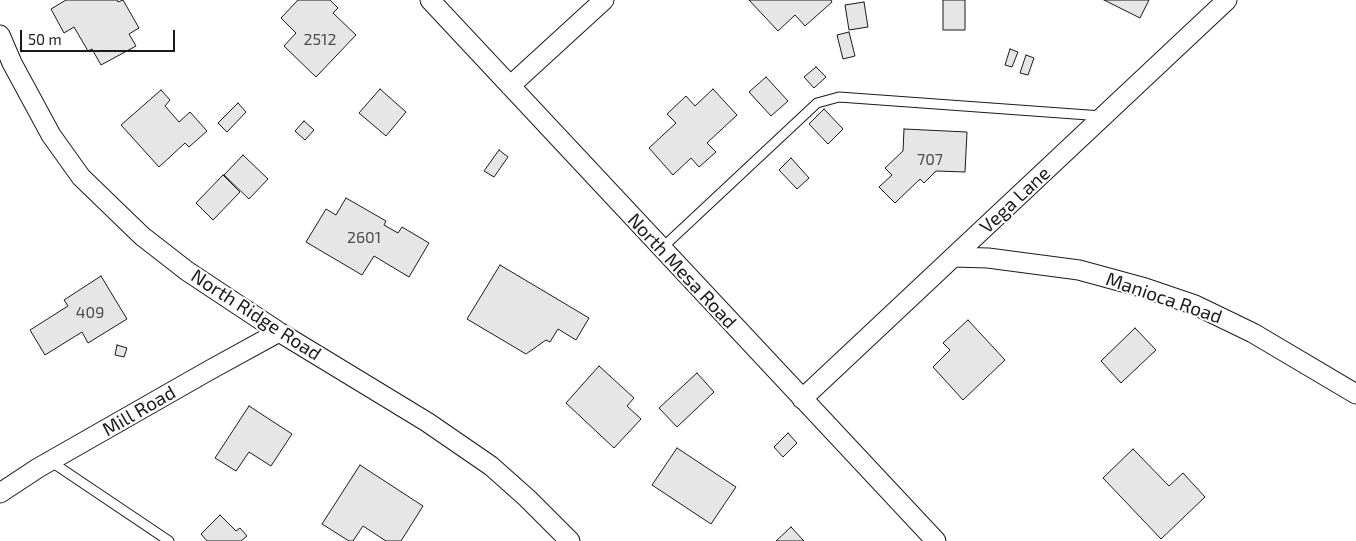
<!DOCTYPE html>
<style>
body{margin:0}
#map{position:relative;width:1356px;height:541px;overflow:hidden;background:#fff;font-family:"Exo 2",sans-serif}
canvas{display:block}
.scale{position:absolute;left:20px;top:30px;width:155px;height:22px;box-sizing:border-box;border:2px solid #1a1a1a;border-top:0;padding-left:6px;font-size:15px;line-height:18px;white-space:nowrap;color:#1a1a1a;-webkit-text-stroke:4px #fff;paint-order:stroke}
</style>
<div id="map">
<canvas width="1356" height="541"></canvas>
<div class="scale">50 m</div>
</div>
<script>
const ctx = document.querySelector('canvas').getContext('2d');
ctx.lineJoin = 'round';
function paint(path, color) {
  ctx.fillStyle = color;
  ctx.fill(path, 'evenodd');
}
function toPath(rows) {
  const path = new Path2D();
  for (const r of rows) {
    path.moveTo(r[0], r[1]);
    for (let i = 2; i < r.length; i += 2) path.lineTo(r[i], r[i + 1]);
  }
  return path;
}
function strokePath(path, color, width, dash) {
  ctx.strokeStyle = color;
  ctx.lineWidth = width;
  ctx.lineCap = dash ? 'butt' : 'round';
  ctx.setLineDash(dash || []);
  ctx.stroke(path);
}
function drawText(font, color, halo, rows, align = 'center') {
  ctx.font = font + ' "Exo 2",sans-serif';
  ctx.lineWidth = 4;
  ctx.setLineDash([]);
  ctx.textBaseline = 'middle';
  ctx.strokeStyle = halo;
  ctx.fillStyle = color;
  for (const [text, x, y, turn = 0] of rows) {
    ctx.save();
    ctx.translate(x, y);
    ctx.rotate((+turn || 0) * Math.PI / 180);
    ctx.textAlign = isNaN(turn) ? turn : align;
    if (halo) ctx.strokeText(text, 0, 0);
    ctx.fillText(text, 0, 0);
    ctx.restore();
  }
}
const building = toPath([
 [66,0,117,0,118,2,123,0,139,28,129,34,136,46,101,65,92,49,88,51,74,27,64,33,51,9,66,0],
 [298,0,330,0,338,8,333,13,356,35,316,77,284,46,296,33,281,18,298,0],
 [749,0,831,0,832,2,805,26,795,15,778,31,749,0],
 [943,0,965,0,965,30,943,30,943,0],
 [1104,0,1149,0,1140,18,1104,0],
 [864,2,868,27,849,30,845,5,864,2],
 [849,32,855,56,843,59,837,35,849,32],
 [1010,49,1018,52,1012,67,1005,65,1010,49],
 [1026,55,1034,58,1028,75,1020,73,1026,55],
 [816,67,826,77,814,88,804,77,816,67],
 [766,77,788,101,771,116,749,92,766,77],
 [380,89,406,112,386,136,359,113,380,89],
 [713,89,737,115,707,143,716,152,699,167,691,158,673,175,649,148,676,123,667,114,686,96,695,106,713,89],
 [161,90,170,100,165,106,179,122,190,112,207,131,189,147,185,143,159,167,121,125,161,90],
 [238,103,246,112,227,132,218,123,238,103],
 [824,109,843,129,828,144,809,124,824,109],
 [304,121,314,130,305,140,295,131,304,121],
 [904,129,967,132,965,172,936,171,924,183,920,179,895,203,879,187,892,175,885,168,903,151,904,129],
 [499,150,508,157,494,177,484,171,499,150],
 [243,155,268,179,249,199,224,175,243,155],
 [791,158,809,178,797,189,779,170,791,158],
 [223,175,240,192,213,220,196,203,223,175],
 [346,198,386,221,384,225,398,233,402,227,429,243,409,277,374,256,362,275,306,242,326,209,336,215,346,198],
 [500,265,589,318,576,340,558,329,550,342,546,340,526,354,467,319,500,265],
 [101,276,127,319,88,343,82,332,45,355,30,330,68,306,64,300,101,276],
 [968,320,1005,360,963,400,933,367,950,350,943,343,968,320],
 [1135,328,1156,350,1121,383,1101,361,1135,328],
 [117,345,127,348,124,357,115,355,117,345],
 [599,366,634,398,627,406,641,419,614,448,566,403,599,366],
 [697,373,714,392,677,427,659,408,697,373],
 [249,406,292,434,271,466,249,452,236,471,215,458,249,406],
 [788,433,797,443,783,457,774,447,788,433],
 [677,448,736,487,711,524,652,485,677,448],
 [1133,449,1169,486,1183,473,1205,497,1161,539,1103,478,1133,449],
 [360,465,423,506,401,541,386,541,363,526,353,541,349,541,322,524,360,465],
 [220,515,236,531,240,528,247,536,241,541,207,541,201,534,220,515],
 [791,527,804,541,776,541,791,527]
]);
const service = toPath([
 [662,248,817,103,839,97,1102,116],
 [50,461,169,541]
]);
const minor = toPath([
 [430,0,936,541],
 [0,35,12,63,51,135,81,177,142,236,187,271,279,332,427,422,491,466,527,498,570,541],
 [510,86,604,0],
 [954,257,988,258,1079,270,1145,288,1195,305,1253,333,1356,394],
 [802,399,1227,0],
 [0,493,38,468,208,371,279,332]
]);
const numberNames = [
 ["2512",320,40],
 ["707",930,160],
 ["2601",364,238],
 ["409",90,313]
];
const streetNames = [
 ["Vega Lane",1015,200,-43],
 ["North Mesa Road",682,271,47],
 ["Manioca Road",1164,298,19],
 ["North Ridge Road",256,315,33],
 ["Mill Road",139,411,-30]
];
paint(building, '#e6e6e6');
strokePath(building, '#1a1a1a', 1);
strokePath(service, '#1a1a1a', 11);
strokePath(minor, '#1a1a1a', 21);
strokePath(service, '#fff', 9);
strokePath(minor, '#fff', 19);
drawText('16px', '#4d4d4d', null, numberNames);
drawText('19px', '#1a1a1a', '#fff', streetNames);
</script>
